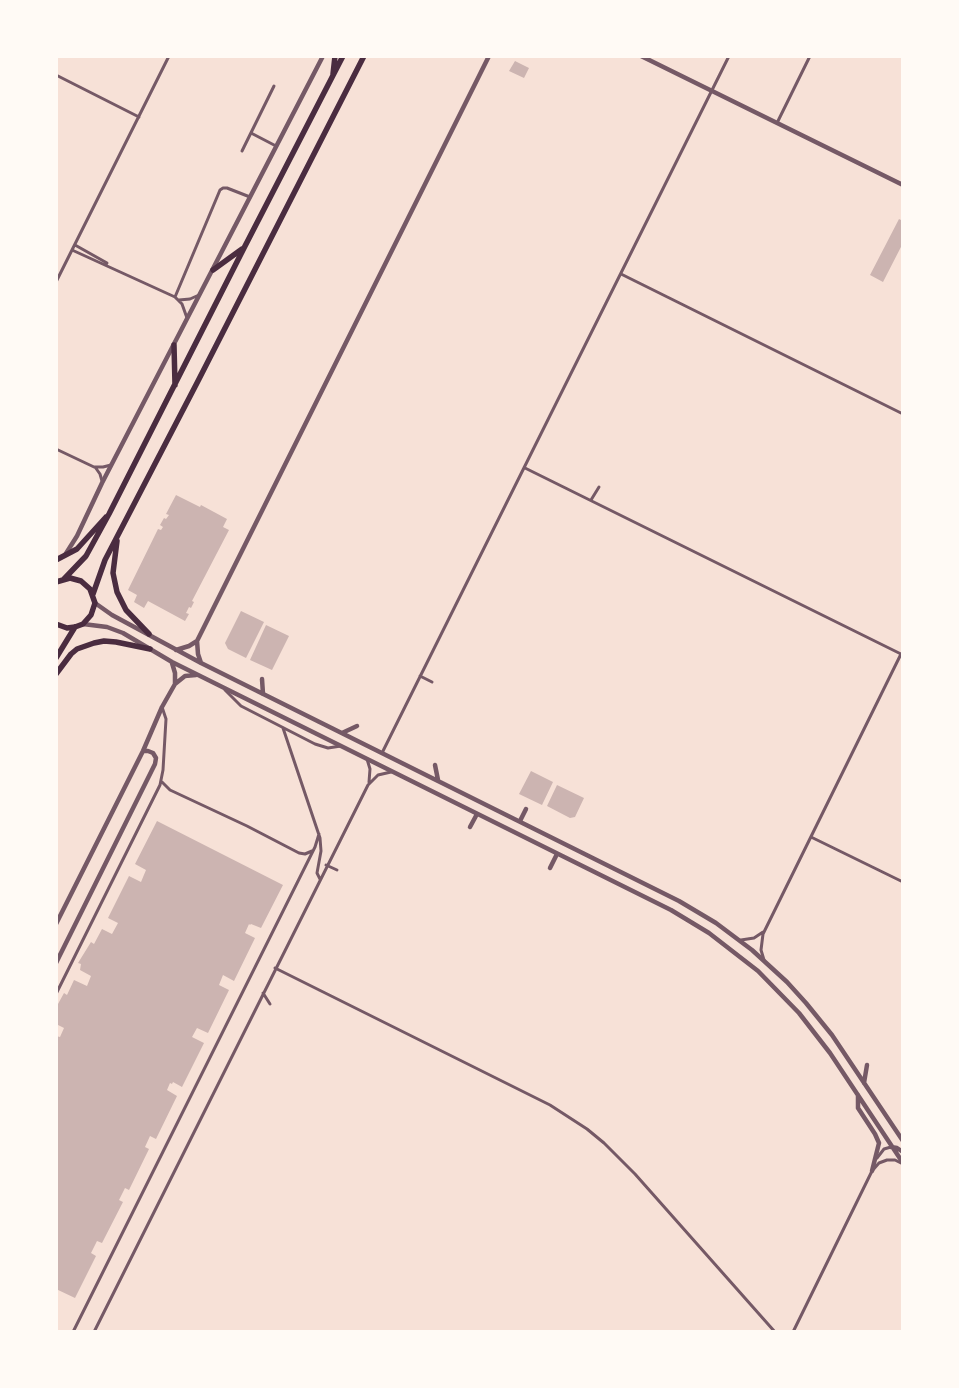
<!DOCTYPE html>
<style>
body{margin:0}
#map{position:relative;width:959px;height:1388px;overflow:hidden;background:#f7e1d7;font-family:"Asap Condensed",sans-serif}
canvas{display:block}
.frame{position:absolute;inset:0;border:58px solid #fffaf5;pointer-events:none}
</style>
<div id="map">
<canvas width="959" height="1388"></canvas>
<div class="frame"></div>
</div>
<script>
const ctx = document.querySelector('canvas').getContext('2d');
ctx.lineJoin = 'round';
function paint(path, color) {
  ctx.fillStyle = color;
  ctx.fill(path, 'evenodd');
}
function toPath(rows) {
  const path = new Path2D();
  for (const r of rows) {
    path.moveTo(r[0], r[1]);
    for (let i = 2; i < r.length; i += 2) path.lineTo(r[i], r[i + 1]);
  }
  return path;
}
function strokePath(path, color, width, dash) {
  ctx.strokeStyle = color;
  ctx.lineWidth = width;
  ctx.lineCap = dash ? 'butt' : 'round';
  ctx.setLineDash(dash || []);
  ctx.stroke(path);
}
const building = toPath([
 [515,61,529,68,524,78,509,71],
 [899,219,903,221,903,243,883,282,870,275],
 [176,495,200,507,201,505,227,519,223,527,229,530,192,601,194,602,191,608,189,607,186,613,189,614,185,621,148,601,144,608,134,602,137,595,128,590,158,529,161,530,163,527,160,525,164,518,166,519,169,515,166,514],
 [241,611,264,622,246,658,228,649,225,643],
 [266,625,289,636,272,670,250,660],
 [531,771,553,782,542,805,519,794],
 [557,785,584,798,575,817,570,818,547,806],
 [157,821,283,885,261,928,251,924,250,925,249,924,245,933,255,938,234,981,223,975,219,985,229,990,208,1033,197,1028,192,1037,204,1043,182,1087,173,1082,172,1084,170,1083,167,1090,177,1096,156,1139,150,1136,145,1147,149,1149,129,1190,125,1188,119,1200,123,1202,102,1243,97,1241,91,1253,96,1256,75,1298,56,1289,56,1036,60,1037,64,1028,56,1024,56,1003,58,1004,64,993,67,995,74,980,87,986,91,976,80,970,81,964,78,963,91,942,94,944,102,929,112,934,118,923,108,918,129,876,141,882,146,870,135,864]
]);
const minor = toPath([
 [56,75,139,117],
 [777,123,810,56],
 [251,133,276,146],
 [242,151,274,86],
 [75,245,107,263],
 [72,250,175,297,182,304,187,318],
 [621,274,903,414],
 [56,282,169,56],
 [175,297,220,190,223,188,227,188,250,197],
 [179,300,190,299,199,295],
 [56,449,94,467,103,467,111,465],
 [95,467,100,474,102,481],
 [525,468,903,655],
 [591,500,599,487],
 [420,676,432,682],
 [225,690,241,706,315,744,328,748,341,746],
 [283,728,320,838,321,851,317,873,320,879],
 [382,753,729,56],
 [367,759,370,769,369,782],
 [162,782,170,790,247,826,299,853,305,854,312,851],
 [811,837,903,882],
 [326,865,337,870],
 [741,940,754,938,763,932],
 [764,960,761,950,763,934,901,654],
 [275,968,550,1105,587,1129,604,1143,635,1174,775,1332],
 [263,993,270,1004],
 [56,994,160,785,163,770,166,719,162,707],
 [877,1158,884,1149,891,1147],
 [872,1171,879,1163,887,1160,895,1160,901,1163],
 [73,1332,315,847,319,834],
 [94,1332,368,785,378,775,391,772],
 [793,1332,872,1171]
]);
const tertiary = toPath([
 [641,56,903,185],
 [65,555,77,536,102,483,323,56],
 [95,603,112,615,201,663,679,901,716,923,752,950,787,982,806,1003,832,1035,903,1141],
 [83,624,107,627,123,633,172,662,671,910,709,933,758,971,799,1013,830,1053,903,1163],
 [176,650,189,646,197,641],
 [172,663,175,673,175,684],
 [201,663,198,654,197,641,489,56],
 [262,679,263,694],
 [342,733,357,726],
 [435,765,438,780],
 [520,821,526,809],
 [470,827,477,814],
 [550,868,557,854],
 [56,924,143,751,162,707,175,684,185,676,196,675],
 [56,963,155,764,156,758,153,753,148,751,143,751],
 [864,1083,867,1065],
 [858,1095,858,1108,875,1134,879,1143,872,1171],
 [891,1147,897,1148,903,1152]
]);
const trunk = toPath([
 [333,74,335,56],
 [213,270,242,249],
 [174,345,175,385],
 [117,541,113,573,117,592,126,610,149,634],
 [56,560,77,549,106,517],
 [64,579,86,556,109,514,244,248,343,56],
 [56,582,70,578,81,581,90,589,95,603,91,615,83,624,75,627,67,628,56,624],
 [93,594,105,560,198,381,364,56],
 [56,658,75,627],
 [56,674,71,654,77,649,94,643,104,641,116,642,150,649]
]);
paint(building, '#ccb4b1');
strokePath(minor, '#755966', 3);
strokePath(tertiary, '#755966', 4.5);
strokePath(trunk, '#4a2c40', 5.5);
</script>
